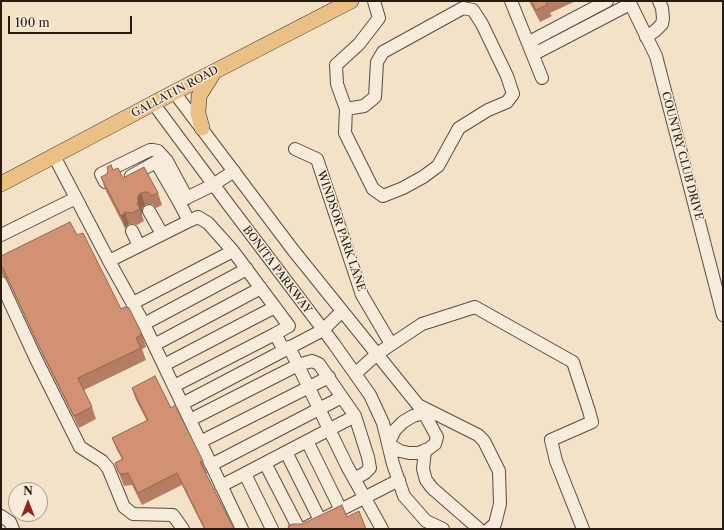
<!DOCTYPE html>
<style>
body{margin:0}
#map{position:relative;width:724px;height:530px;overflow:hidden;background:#f3e1c8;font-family:"Libre Caslon Text",serif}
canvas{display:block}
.frame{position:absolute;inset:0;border:2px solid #261c12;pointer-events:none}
.north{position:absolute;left:8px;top:482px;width:40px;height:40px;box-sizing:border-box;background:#f7ecdb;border:1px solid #a3998b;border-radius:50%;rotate:0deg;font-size:11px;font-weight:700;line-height:16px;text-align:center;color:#261c12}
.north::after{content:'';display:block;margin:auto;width:14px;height:18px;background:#8f2418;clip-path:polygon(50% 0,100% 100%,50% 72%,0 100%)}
.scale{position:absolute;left:8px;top:16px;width:124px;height:18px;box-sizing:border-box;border:2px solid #261c12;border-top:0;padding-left:5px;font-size:12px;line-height:14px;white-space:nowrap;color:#261c12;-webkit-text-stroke:3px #f7ecdb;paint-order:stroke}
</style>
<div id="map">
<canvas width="724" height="530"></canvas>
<div class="frame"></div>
<div class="north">N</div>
<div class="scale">100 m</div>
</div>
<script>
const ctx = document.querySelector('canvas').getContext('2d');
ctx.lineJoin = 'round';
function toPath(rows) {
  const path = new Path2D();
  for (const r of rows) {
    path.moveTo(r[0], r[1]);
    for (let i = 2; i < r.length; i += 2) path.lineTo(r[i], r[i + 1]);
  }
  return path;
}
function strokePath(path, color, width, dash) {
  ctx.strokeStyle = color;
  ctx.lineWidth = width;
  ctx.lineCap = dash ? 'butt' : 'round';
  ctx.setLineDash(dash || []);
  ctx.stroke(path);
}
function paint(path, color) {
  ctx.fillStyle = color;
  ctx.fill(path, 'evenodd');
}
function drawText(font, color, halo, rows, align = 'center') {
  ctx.font = font + ' "Libre Caslon Text",serif';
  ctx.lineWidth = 3;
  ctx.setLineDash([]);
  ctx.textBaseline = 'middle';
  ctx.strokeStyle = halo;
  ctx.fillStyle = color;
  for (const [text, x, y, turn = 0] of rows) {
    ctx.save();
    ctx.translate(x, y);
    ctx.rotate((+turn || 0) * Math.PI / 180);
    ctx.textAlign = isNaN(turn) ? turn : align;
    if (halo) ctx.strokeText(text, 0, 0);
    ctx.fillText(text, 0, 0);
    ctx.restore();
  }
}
const minor = toPath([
 [511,1,542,78],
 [607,1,533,40,531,49,538,52,630,4],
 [629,1,656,56,723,315],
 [646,37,655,31,662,24,663,18,662,8,659,1],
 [174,92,293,250,418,405,478,435,484,441,499,471,500,504,495,524,489,529],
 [153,103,228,204,334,344,370,395,383,423,393,464,404,496,426,521,443,529],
 [346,109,364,106,375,97,377,62,383,52,463,8,473,10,482,24,507,76,513,94,507,102,488,110,459,128,438,166,423,177,403,188,383,196,373,189,345,133,346,109,337,84,336,65,359,44,379,18,374,1],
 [295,149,317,159,362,295,391,344],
 [54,156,109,261,144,324,242,529],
 [131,176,156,162,179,202,189,221,198,217,208,223,233,251,289,326,275,334,284,350],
 [105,182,101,174,150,150,153,150,158,151,167,161,187,198],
 [180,201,213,185,234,171],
 [149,211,162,234],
 [132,231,139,246],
 [1,235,76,198],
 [109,261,189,221],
 [1,283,36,359,80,447,102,461,108,468,124,507,133,514,173,515,183,529],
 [133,303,233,251],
 [144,324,247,269],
 [154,345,261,288],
 [289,347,347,466,382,529],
 [164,365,275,307],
 [355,374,377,354,422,324,475,307,573,362,589,411,592,422,551,440,556,461,583,529],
 [174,386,275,334],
 [182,404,323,330,342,311],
 [424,413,437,437,435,444,427,450,418,453,409,453,400,451,388,444,395,430,403,422,413,416,424,413,430,411],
 [190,420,298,365,312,361,319,364,355,416,368,457,370,468,365,473,354,479],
 [307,441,341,510],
 [200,442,329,377],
 [425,450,423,469,426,480,432,488,479,529],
 [286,452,320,520],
 [265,463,299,529],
 [211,465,342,397],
 [245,474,272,529],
 [221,486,355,416],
 [1,516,10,522,13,529],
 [303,529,399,480]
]);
const major = toPath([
 [202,128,198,113,199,96,214,72],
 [1,184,167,96,351,1]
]);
const wall = toPath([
 [529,1,576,1,550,13,552,16,540,22],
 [113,170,123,178,158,193,162,205,156,208,152,204,149,204,145,205,142,208,142,215,144,221,137,225,129,224,125,228,105,189,101,177],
 [77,235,121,309,129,308,145,344,146,347,142,349,146,360,84,390,92,407,96,419,79,428,43,356,8,280,3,276,1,272,1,256],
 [132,388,171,408,203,461,207,473,206,474,234,529,235,529,204,529,182,485,142,505,132,485,124,486,115,463,122,459,117,450,112,438,147,421,136,400]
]);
const shadedWall = toPath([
 [141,193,145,205,142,208,142,215,138,203,138,196],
 [125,212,129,224,125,228,121,216],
 [141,332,146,347,141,335]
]);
const building = toPath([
 [531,1,547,1,546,1,547,5,536,10,531,1],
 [111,165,113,170,118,168,123,178,144,167,158,193,151,196,148,192,144,192,141,193,138,196,138,203,137,203,140,209,132,213,125,212,121,216,101,177,107,174,108,171,107,167,111,165],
 [70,222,77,235,83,233,121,309,125,307,129,308,141,332,141,335,136,338,141,348,78,378,92,407,74,416,38,344,3,268,1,266,1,256,70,222],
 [155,376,171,408,175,405,203,461,200,462,234,529,235,529,205,529,177,473,138,493,128,473,120,474,118,471,115,463,123,459,112,438,148,420,132,388,155,376],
 [342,505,347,517,359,511,366,529,289,529,288,526,293,524,302,524,342,505]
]);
const streetNames = [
 ["GALLATIN ROAD",175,92,-28],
 ["COUNTRY CLUB DRIVE",682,156,75],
 ["WINDSOR PARK LANE",341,231,71],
 ["BONITA PARKWAY",277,270,53]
];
strokePath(minor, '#594d40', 14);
strokePath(major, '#261c12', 16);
strokePath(minor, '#f7ecdb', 12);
strokePath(major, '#eac084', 15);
paint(wall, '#b57d64');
paint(shadedWall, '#946651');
paint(building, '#d39174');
strokePath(building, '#946651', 1);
drawText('11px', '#261c12', '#f7ecdb', streetNames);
</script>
